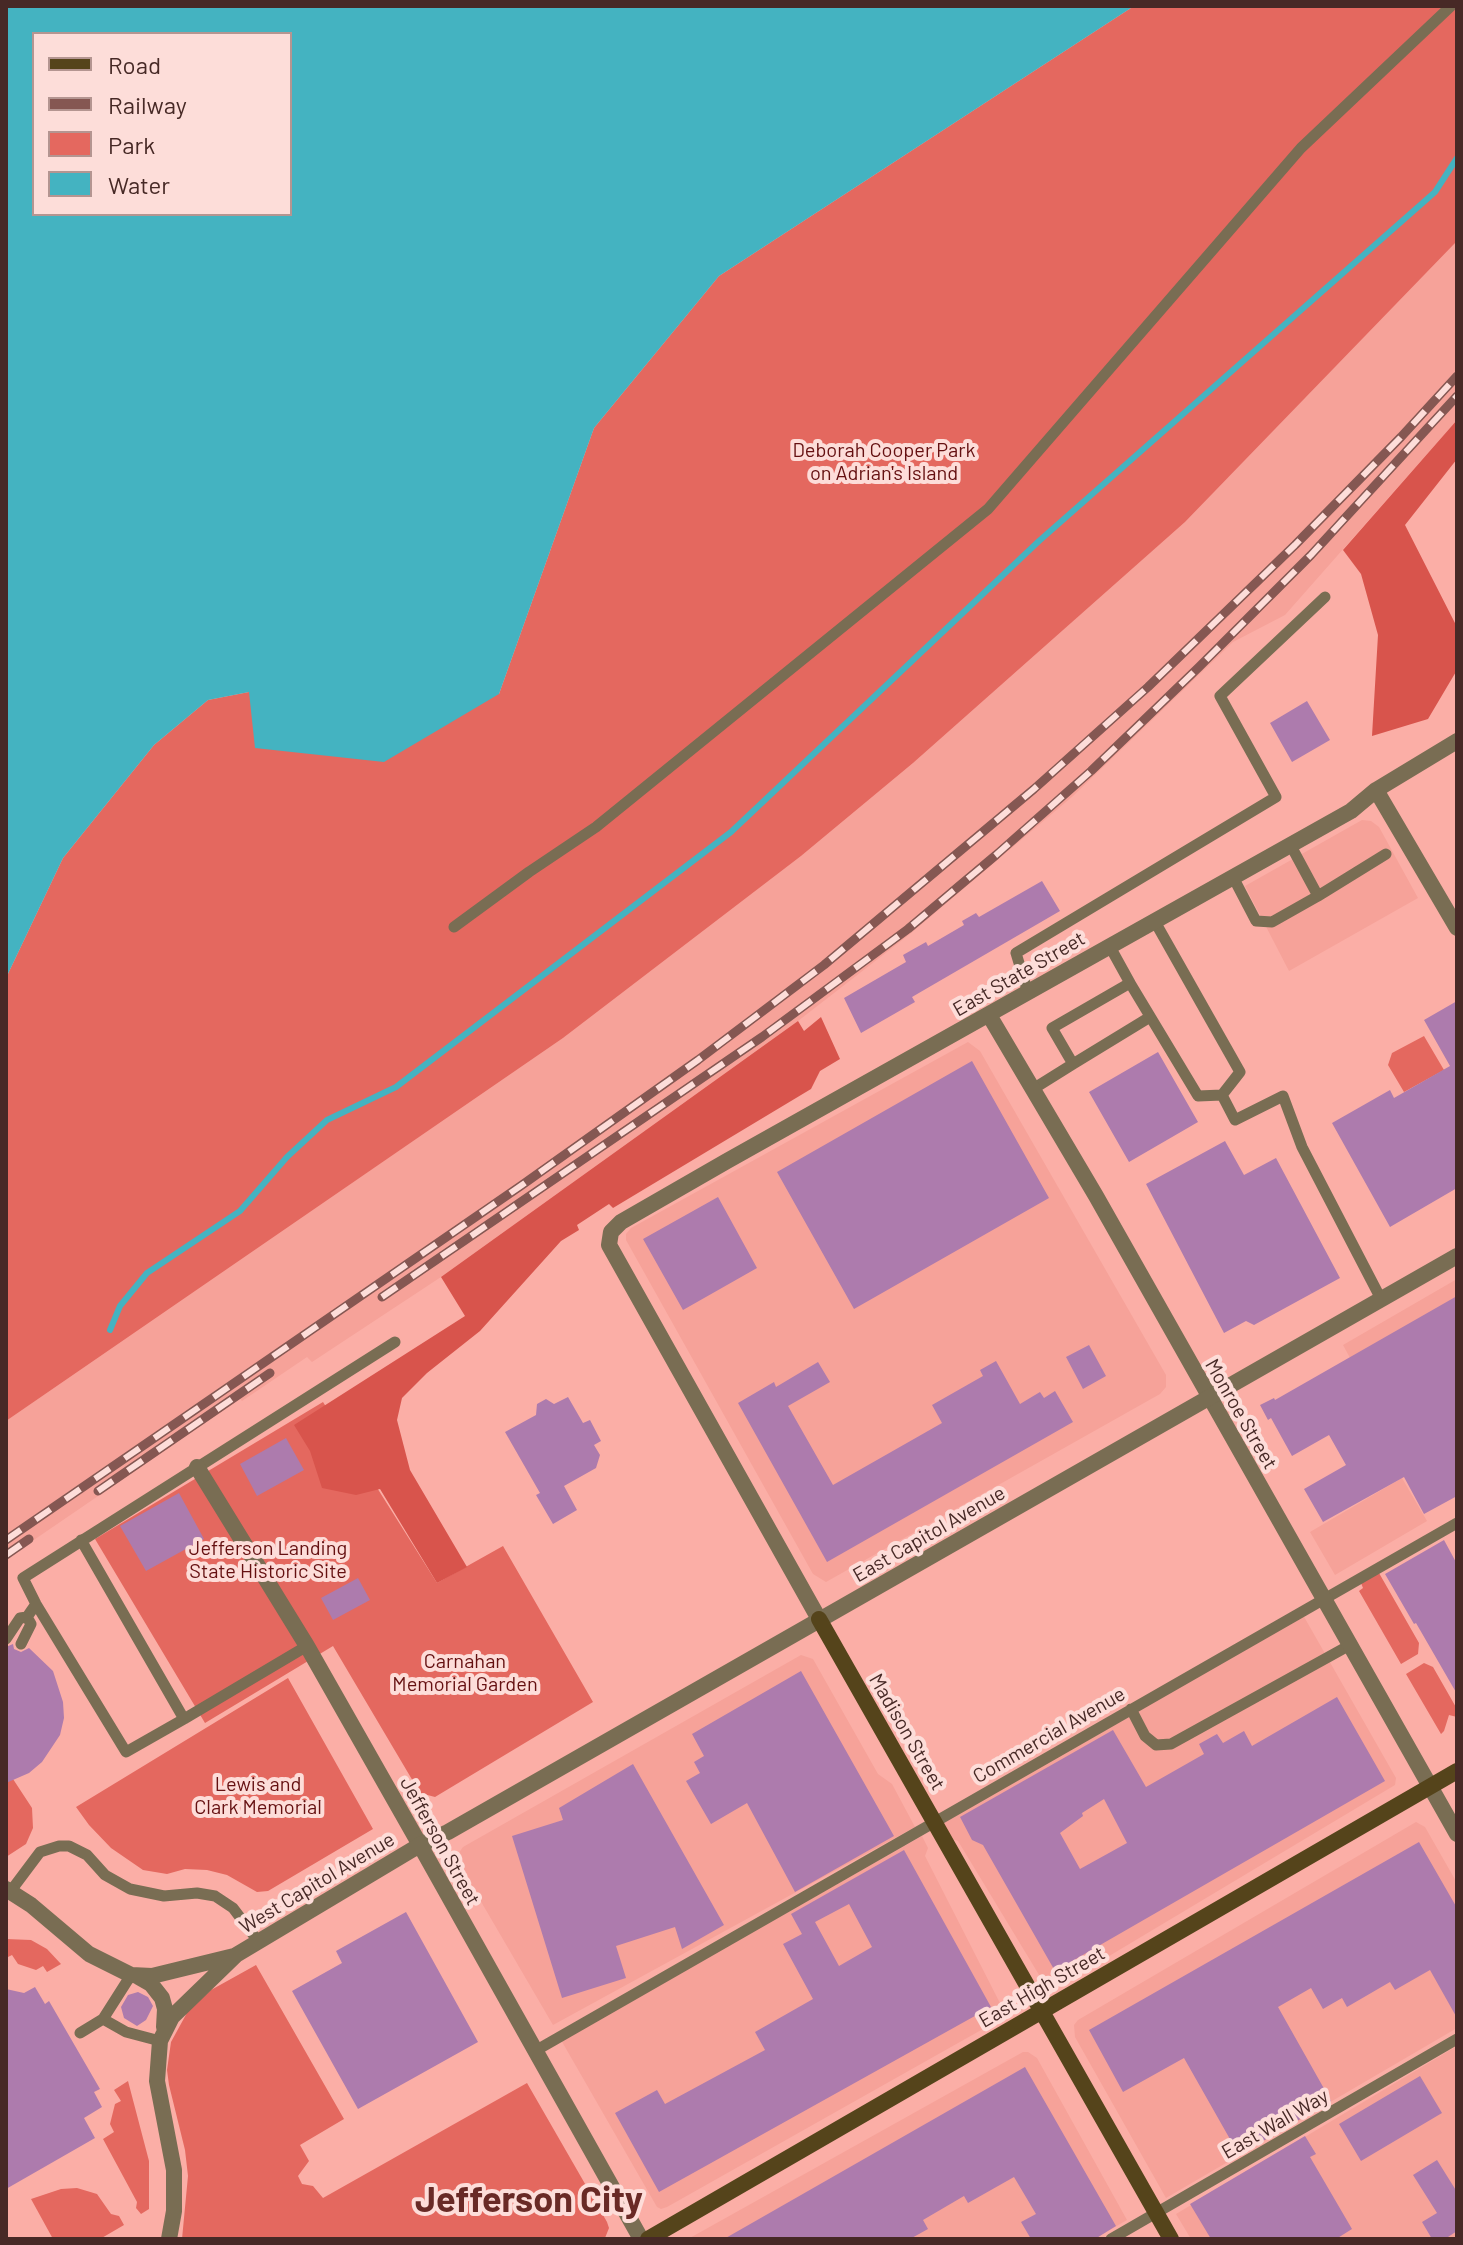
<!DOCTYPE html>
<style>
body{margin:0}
#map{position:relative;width:1463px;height:2245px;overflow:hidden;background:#fbaea6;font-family:Barlow,sans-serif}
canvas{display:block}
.frame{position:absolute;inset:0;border:8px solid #472926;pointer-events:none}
.legend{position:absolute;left:32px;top:32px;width:260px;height:184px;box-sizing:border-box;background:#fdddd9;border:2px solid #b49591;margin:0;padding:10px 14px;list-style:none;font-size:24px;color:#472926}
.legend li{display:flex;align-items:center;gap:16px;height:40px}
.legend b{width:40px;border:2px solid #b49591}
</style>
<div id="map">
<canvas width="1463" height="2245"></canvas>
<div class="frame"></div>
<ul class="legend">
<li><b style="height:10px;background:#55441b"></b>Road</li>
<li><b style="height:10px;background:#855752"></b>Railway</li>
<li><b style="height:22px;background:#e4685f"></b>Park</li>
<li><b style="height:22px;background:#44b3c1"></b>Water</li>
</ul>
</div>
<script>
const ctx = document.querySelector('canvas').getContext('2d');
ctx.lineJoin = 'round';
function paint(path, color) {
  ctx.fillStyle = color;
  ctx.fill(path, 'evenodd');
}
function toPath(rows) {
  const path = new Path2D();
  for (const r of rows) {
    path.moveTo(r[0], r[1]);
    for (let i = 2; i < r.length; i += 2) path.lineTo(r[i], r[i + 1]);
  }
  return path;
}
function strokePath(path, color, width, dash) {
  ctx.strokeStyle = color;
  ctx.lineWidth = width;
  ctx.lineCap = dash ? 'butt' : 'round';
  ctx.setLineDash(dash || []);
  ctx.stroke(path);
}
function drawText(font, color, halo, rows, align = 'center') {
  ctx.font = font + ' Barlow,sans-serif';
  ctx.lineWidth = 8;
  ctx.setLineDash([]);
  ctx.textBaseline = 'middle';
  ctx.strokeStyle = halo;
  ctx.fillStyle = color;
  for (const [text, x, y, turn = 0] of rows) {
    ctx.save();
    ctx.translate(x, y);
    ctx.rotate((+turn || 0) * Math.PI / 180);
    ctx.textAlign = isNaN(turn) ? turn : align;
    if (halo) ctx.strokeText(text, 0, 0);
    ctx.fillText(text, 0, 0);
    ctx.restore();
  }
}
const built = toPath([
 [1457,241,1457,420,1285,615,1233,642,1073,796,910,934,798,1021,441,1277,312,1362,307,1357,242,1401,240,1399,6,1559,6,1421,563,1038,801,856,913,763,1185,522],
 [1362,820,1371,821,1379,827,1418,898,1289,971,1245,886],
 [968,1042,980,1051,1166,1375,1166,1387,1160,1394,826,1582,813,1574,626,1240,626,1234,631,1228],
 [1457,1279,1457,1396,1391,1433,1343,1345],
 [1402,1478,1427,1521,1335,1575,1310,1532],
 [1303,1615,1396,1778,1395,1785,1059,1986,1052,1989,1047,1988,958,1841,949,1838,943,1823],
 [801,1655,813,1659,878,1774,892,1784,915,1827,553,2025,462,1869,458,1854,463,1847],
 [1416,1822,1425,1827,1457,1883,1457,2028,1166,2198,1075,2037,1074,2025,1078,2020],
 [922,1836,928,1848,925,1856,1003,2009,1010,2011,1006,2016,667,2207,661,2209,657,2207,561,2040],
 [1457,2046,1457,2239,1191,2239,1176,2214],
 [1023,2052,1028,2052,1037,2058,1127,2220,1094,2239,688,2239]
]);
const green = toPath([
 [1134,6,1457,6,1457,241,1185,522,913,763,801,856,563,1038,6,1421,6,978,63,858,154,745,208,700,249,692,499,694,594,428,719,276],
 [1424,1036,1444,1070,1404,1092,1388,1065,1392,1053],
 [323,1402,437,1583,503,1546,593,1702,435,1797,420,1793,333,1646,205,1723,95,1539],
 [1379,1573,1419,1643,1418,1654,1401,1664,1359,1591,1363,1588,1361,1583],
 [1424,1663,1433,1667,1457,1709,1457,1717,1449,1715,1444,1731,1441,1734,1406,1674],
 [288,1678,373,1829,268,1891,257,1892,227,1875,207,1870,185,1869,167,1874,143,1870,111,1848,89,1825,76,1807],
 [13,1779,32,1808,33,1828,26,1844,6,1857,6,1781],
 [6,1939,31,1940,47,1949,61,1964,47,1972,43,1966,36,1970,18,1964,12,1955,6,1958],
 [256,1965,344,2119,300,2145,309,2161,298,2176,302,2184,313,2186,323,2198,527,2083,607,2222,609,2228,605,2238,182,2239,188,2176,185,2150,169,2085,167,2070,171,2042,188,2011,211,1990],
 [128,2081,149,2161,149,2209,141,2214,136,2208,137,2202,103,2139,114,2132,110,2124,115,2104,121,2101,114,2090],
 [77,2188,97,2194,111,2214,119,2216,124,2225,100,2239,53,2239,31,2199,61,2189]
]);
const forest = toPath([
 [1457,420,1457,459,1405,525,1457,627,1457,670,1428,719,1372,736,1378,635,1361,574,1343,550],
 [821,1017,840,1059,820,1071,811,1089,613,1208,609,1204,577,1225,579,1230,561,1241,480,1331,427,1373,402,1398,397,1420,410,1470,467,1567,437,1583,380,1489,356,1495,322,1488,310,1451,294,1425,465,1316,441,1277,798,1021,804,1031]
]);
const water = toPath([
 [6,6,1134,6,719,276,594,428,499,694,384,762,255,748,249,692,208,700,154,745,63,858,6,978],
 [34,34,290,34,290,214,34,214]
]);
const stream = toPath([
 [110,1330,120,1306,147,1273,240,1211,287,1157,327,1120,396,1087,731,832,1039,541,1435,192,1457,158]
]);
const building = toPath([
 [1307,701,1330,740,1292,762,1270,723],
 [1042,881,1060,911,912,997,915,1002,861,1033,844,998,906,962,903,955,926,942,928,946,964,925,962,921,976,913,979,917],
 [1457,1001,1457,1188,1390,1227,1332,1123,1390,1090,1394,1098,1450,1066,1424,1020],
 [1158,1052,1198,1122,1129,1162,1089,1092],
 [972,1061,1049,1198,854,1309,777,1172],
 [1225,1141,1244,1175,1276,1158,1340,1278,1254,1325,1246,1321,1224,1333,1146,1184],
 [718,1197,757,1268,683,1310,643,1239],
 [1457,1296,1457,1496,1424,1514,1404,1477,1323,1522,1304,1489,1346,1465,1329,1435,1292,1456,1271,1418,1268,1420,1260,1405,1274,1398,1275,1400],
 [1089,1345,1106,1376,1083,1389,1066,1357],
 [996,1361,1020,1404,1040,1392,1044,1398,1055,1391,1073,1422,827,1562,738,1403,774,1382,776,1387,818,1362,830,1382,788,1406,833,1485,942,1423,932,1405,983,1376,980,1370],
 [568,1397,583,1423,590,1420,601,1441,594,1445,600,1455,596,1468,564,1486,577,1510,553,1524,536,1495,540,1493,505,1432,536,1415,537,1404,546,1399,554,1404],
 [286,1438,304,1470,257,1496,240,1464],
 [179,1493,204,1539,146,1571,120,1526],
 [1444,1540,1457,1564,1457,1694,1416,1623,1414,1624,1385,1574],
 [358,1578,370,1600,333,1620,321,1598],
 [13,1644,14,1649,21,1652,29,1648,53,1671,63,1702,64,1718,60,1735,42,1762,29,1773,6,1783,6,1647],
 [801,1671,894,1836,795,1892,747,1803,711,1824,686,1781,700,1773,694,1762,704,1756,692,1734],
 [1337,1697,1385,1781,1055,1971,983,1845,972,1840,960,1817,1113,1730,1146,1787,1204,1754,1199,1744,1217,1734,1223,1743,1244,1731,1252,1746],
 [1104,1799,1127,1843,1080,1869,1060,1833,1083,1816,1082,1813],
 [633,1764,724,1925,682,1949,675,1927,616,1946,626,1978,562,1998,512,1836,563,1820,559,1808],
 [1419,1842,1457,1908,1457,2018,1430,1970,1395,1990,1390,1982,1347,2007,1342,1998,1323,2009,1311,1988,1278,2007,1331,2101,1239,2155,1184,2058,1123,2092,1089,2030],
 [904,1850,991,2007,659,2192,615,2113,657,2090,665,2104,765,2050,755,2032,813,1999,783,1944,802,1934,791,1914],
 [849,1904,872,1947,839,1966,815,1922],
 [406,1912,478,2042,358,2109,292,1991,342,1963,336,1951],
 [35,1987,45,2004,49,2001,100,2089,94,2092,102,2107,84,2118,95,2138,6,2189,6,1989,24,1993],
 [138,1992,148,1997,153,2006,146,2020,137,2026,124,2018,121,2007,128,1995],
 [1025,2067,1116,2226,1095,2239,1031,2239,1021,2222,1036,2214,1014,2177,968,2203,964,2196,923,2220,928,2229,910,2239,724,2239],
 [1420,2076,1442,2113,1361,2161,1339,2124],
 [1305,2136,1316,2154,1310,2157,1352,2229,1336,2239,1211,2239,1190,2204],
 [1437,2160,1457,2192,1457,2231,1445,2239,1432,2239,1422,2222,1437,2213,1413,2175]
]);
const service = toPath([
 [1233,877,1256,921,1272,922,1318,896,1290,844],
 [1318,896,1386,854],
 [1154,920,1240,1072,1222,1095],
 [454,927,529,872,596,827,988,509,1301,148,1451,6],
 [1109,945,1130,983],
 [1028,993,1016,953,1276,797,1220,696,1325,597],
 [1150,1017,1073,1064,1052,1028,1130,983,1198,1096,1222,1095],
 [1033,1089,1073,1064],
 [1222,1095,1235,1120,1283,1096,1302,1147,1381,1299],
 [81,1540,184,1719,307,1646],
 [6,1639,20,1618,27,1617,36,1604],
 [21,1644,31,1624,27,1617],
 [1131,1709,1145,1736,1156,1745,1171,1744,1350,1645],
 [184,1719,126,1752,36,1604,23,1578,395,1342],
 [10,1892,40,1852,59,1846,69,1846,87,1855,105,1875,130,1889,164,1896,197,1893,215,1896,233,1908,258,1941],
 [131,1975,103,2019,126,2032,160,2041],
 [80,2033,103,2019],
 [535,2051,1457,1523],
 [1111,2239,1457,2039]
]);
const minor = toPath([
 [1376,790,1457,928],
 [989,1015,1096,1196,1457,1834],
 [197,1467,307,1646,420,1845],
 [819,1619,609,1245,611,1232,621,1222,727,1161,1351,811,1376,790,1457,741]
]);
const tertiary = toPath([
 [420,1845,641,2239],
 [6,1889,31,1905,89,1954,131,1975,152,1976,234,1956],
 [137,1976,151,1984,162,1998,165,2009,164,2027],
 [169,2239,174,2211,174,2170,157,2081,160,2041,172,2017,236,1955,420,1845,448,1832,1457,1256]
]);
const secondary = toPath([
 [819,1619,1171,2239],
 [648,2239,1457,1771]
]);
const rail = toPath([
 [382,1297,762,1037,908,929,996,855,1091,771,1199,667,1311,555,1457,396],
 [98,1491,270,1373],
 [6,1540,522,1185,698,1060,824,965,1034,789,1148,687,1295,545,1401,437,1457,376],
 [6,1555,29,1539]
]);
const parkNames = [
 ["Deborah Cooper Park",884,450],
 ["on Adrian's Island",884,473],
 ["Jefferson Landing",268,1548],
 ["State Historic Site",268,1571],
 ["Carnahan",465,1661],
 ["Memorial Garden",465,1684],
 ["Lewis and",258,1784],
 ["Clark Memorial",258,1807]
];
const streetNames = [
 ["East State Street",1019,974,-30],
 ["Monroe Street",1241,1414,60],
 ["East Capitol Avenue",929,1534,-30],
 ["Madison Street",907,1732,60],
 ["Commercial Avenue",1049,1735,-30],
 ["Jefferson Street",440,1841,61],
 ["West Capitol Avenue",317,1883,-31],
 ["East High Street",1042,1987,-30],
 ["East Wall Way",1275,2124,-30]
];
const townNames = [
 ["Jefferson City",529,2200]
];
paint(built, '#f6a299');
paint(green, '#e4685f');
paint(forest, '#d8544c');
paint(water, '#44b3c1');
strokePath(stream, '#44b3c1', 6);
paint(building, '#ad7bad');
strokePath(service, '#796d53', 11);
strokePath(minor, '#796d53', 16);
strokePath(tertiary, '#796d53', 16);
strokePath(secondary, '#55441b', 16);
strokePath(rail, '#855752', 9);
strokePath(rail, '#fdddd9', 6, [18]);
drawText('20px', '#651011', '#fdddd9', parkNames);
drawText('20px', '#472926', '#fdddd9', streetNames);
drawText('bold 36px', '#692a26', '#fdddd9', townNames);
</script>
